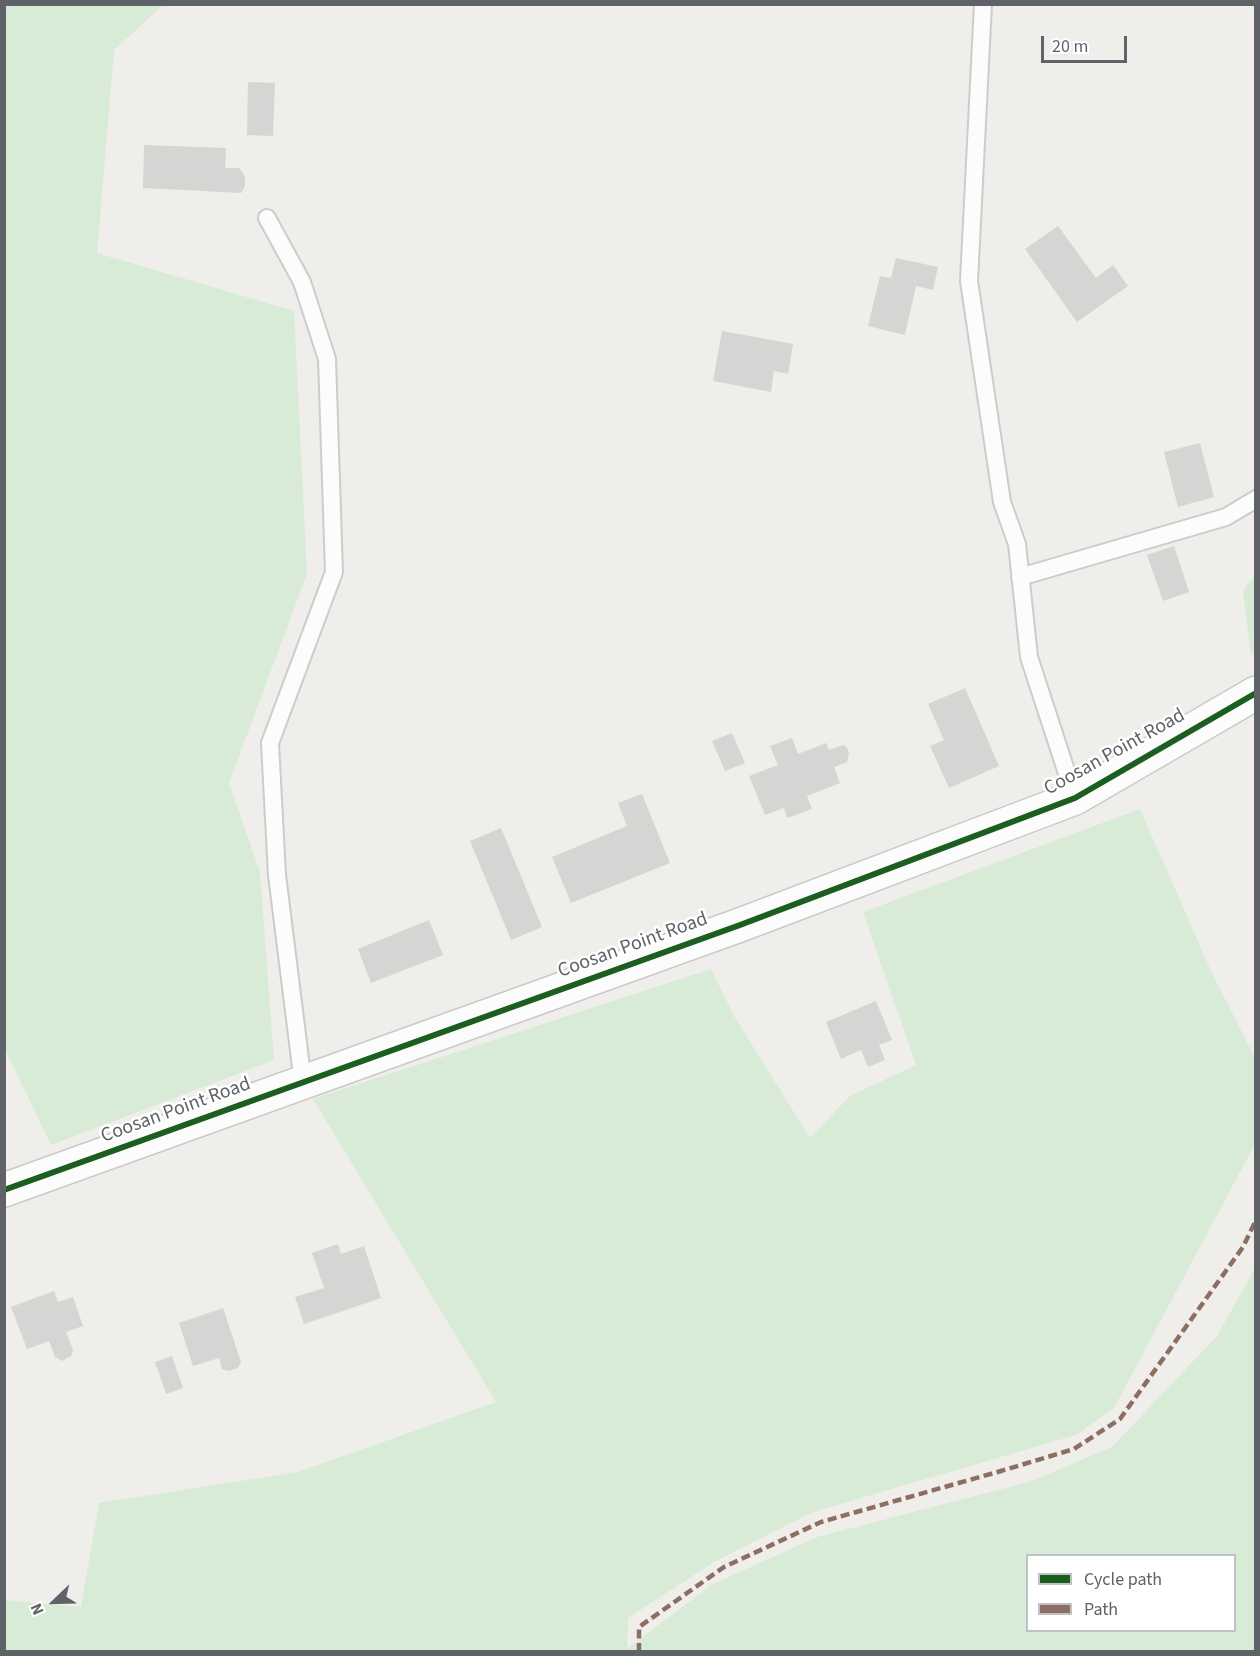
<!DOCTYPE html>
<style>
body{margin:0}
#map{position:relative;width:1260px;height:1656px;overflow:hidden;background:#efeeea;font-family:"Source Sans 3",sans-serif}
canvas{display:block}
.frame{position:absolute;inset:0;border:6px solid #5f6368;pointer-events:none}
.legend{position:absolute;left:1026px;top:1554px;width:210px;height:78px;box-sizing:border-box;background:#fff;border:2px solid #bfc1c3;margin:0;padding:8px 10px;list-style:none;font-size:18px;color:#5f6368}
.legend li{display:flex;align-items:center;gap:12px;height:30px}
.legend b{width:30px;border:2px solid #bfc1c3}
.north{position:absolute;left:24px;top:1572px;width:60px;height:60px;-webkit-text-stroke:4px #fff;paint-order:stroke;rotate:247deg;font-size:16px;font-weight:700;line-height:24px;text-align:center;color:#5f6368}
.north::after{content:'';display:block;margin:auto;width:21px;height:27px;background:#5f6368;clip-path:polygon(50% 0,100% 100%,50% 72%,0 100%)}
.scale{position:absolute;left:1041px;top:36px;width:86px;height:27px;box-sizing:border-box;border:3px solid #5f6368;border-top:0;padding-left:8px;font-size:18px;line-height:21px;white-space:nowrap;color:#5f6368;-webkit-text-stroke:4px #fff;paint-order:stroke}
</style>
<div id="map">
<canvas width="1260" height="1656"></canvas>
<div class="frame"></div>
<ul class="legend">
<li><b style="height:8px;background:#1b5e20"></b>Cycle path</li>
<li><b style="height:8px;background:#8d6e63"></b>Path</li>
</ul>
<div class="north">N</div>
<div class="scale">20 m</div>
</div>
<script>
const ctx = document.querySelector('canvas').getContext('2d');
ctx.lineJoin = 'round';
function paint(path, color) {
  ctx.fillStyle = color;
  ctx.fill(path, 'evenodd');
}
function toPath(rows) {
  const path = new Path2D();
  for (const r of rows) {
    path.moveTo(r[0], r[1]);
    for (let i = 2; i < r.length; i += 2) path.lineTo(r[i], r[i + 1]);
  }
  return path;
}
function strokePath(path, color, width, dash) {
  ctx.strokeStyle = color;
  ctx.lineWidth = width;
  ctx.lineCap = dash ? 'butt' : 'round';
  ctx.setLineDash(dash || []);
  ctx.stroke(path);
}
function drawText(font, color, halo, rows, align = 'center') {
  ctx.font = font + ' "Source Sans 3",sans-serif';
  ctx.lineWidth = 5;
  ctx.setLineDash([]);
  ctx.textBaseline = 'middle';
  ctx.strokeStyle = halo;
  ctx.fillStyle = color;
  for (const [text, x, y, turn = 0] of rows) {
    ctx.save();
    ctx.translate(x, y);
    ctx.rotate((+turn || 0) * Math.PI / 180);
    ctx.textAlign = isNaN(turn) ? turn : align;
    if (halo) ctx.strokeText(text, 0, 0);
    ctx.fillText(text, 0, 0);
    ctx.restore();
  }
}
const green = toPath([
 [4,5,163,5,114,50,97,253,294,311,307,574,229,783,260,872,274,1060,51,1145,4,1047],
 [1255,575,1255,653,1251,655,1243,591],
 [1140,809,1211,971,1255,1058,1256,1142,1114,1408,1076,1435,813,1512,714,1562,628,1618,627,1649,711,1585,817,1537,1029,1482,1112,1447,1217,1336,1255,1268,1255,1651,5,1651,5,1600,81,1607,99,1503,298,1472,496,1402,313,1099,711,969,734,1016,810,1138,850,1096,916,1065,863,912],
 [1028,1556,1234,1556,1234,1630,1028,1630]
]);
const building = toPath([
 [248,82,275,83,273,136,247,135],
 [144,145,226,148,225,168,239,168,245,176,245,186,241,193,143,188],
 [1058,226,1096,278,1113,265,1128,286,1077,322,1025,249],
 [896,258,938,267,933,290,916,286,905,335,868,326,880,276,891,278],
 [722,331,793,344,788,374,774,371,771,392,713,381],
 [1200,443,1214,497,1178,507,1164,452],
 [1174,546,1189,592,1163,601,1147,555],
 [965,688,999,766,949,788,930,746,944,740,928,704],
 [732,733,745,763,725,771,712,741],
 [792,738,798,754,826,743,829,750,843,745,847,747,849,754,847,762,834,767,840,783,807,796,812,809,787,818,784,808,765,815,749,776,778,765,770,746],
 [642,794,670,863,571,903,552,857,627,826,618,803],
 [501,828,542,927,511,940,470,841],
 [429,920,443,955,371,983,358,949],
 [876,1001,892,1040,879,1045,885,1060,868,1067,861,1050,841,1059,826,1022],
 [338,1244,341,1254,364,1246,381,1298,304,1324,295,1297,324,1288,312,1253],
 [54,1291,58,1302,73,1297,83,1326,66,1332,73,1350,71,1356,62,1361,55,1357,49,1341,27,1349,11,1307],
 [223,1308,241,1362,238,1368,229,1371,222,1369,219,1358,193,1366,179,1323],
 [172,1356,183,1388,166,1394,155,1362]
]);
const lane = toPath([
 [983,4,969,281,1002,502,1017,544,1029,657,1075,798],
 [267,218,302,282,327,359,334,572,270,743,277,875,303,1083],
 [1020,577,1226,517,1256,499]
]);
const secondary = toPath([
 [4,1190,740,925,1075,798,1256,693]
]);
const quiet = toPath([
 [639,1652,639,1627,724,1567,821,1522,1001,1471,1074,1449,1120,1419,1243,1247,1256,1220]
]);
const cycleway = toPath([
 [4,1190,740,925,1075,798,1256,693]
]);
const streetNames = [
 ["Coosan Point Road",1115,753,-29],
 ["Coosan Point Road",633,946,-20],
 ["Coosan Point Road",176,1111,-20]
];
paint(green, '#d8ebd6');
paint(building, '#d6d5d3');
strokePath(lane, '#cbcccc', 20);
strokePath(secondary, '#cacacb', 36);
strokePath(lane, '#fdfcfc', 16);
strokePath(secondary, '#fdfcfc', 33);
strokePath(quiet, '#8d6e63', 4.5, [9, 4.5]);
strokePath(cycleway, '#1b5e20', 6);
drawText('20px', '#5f6368', '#fff', streetNames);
</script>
